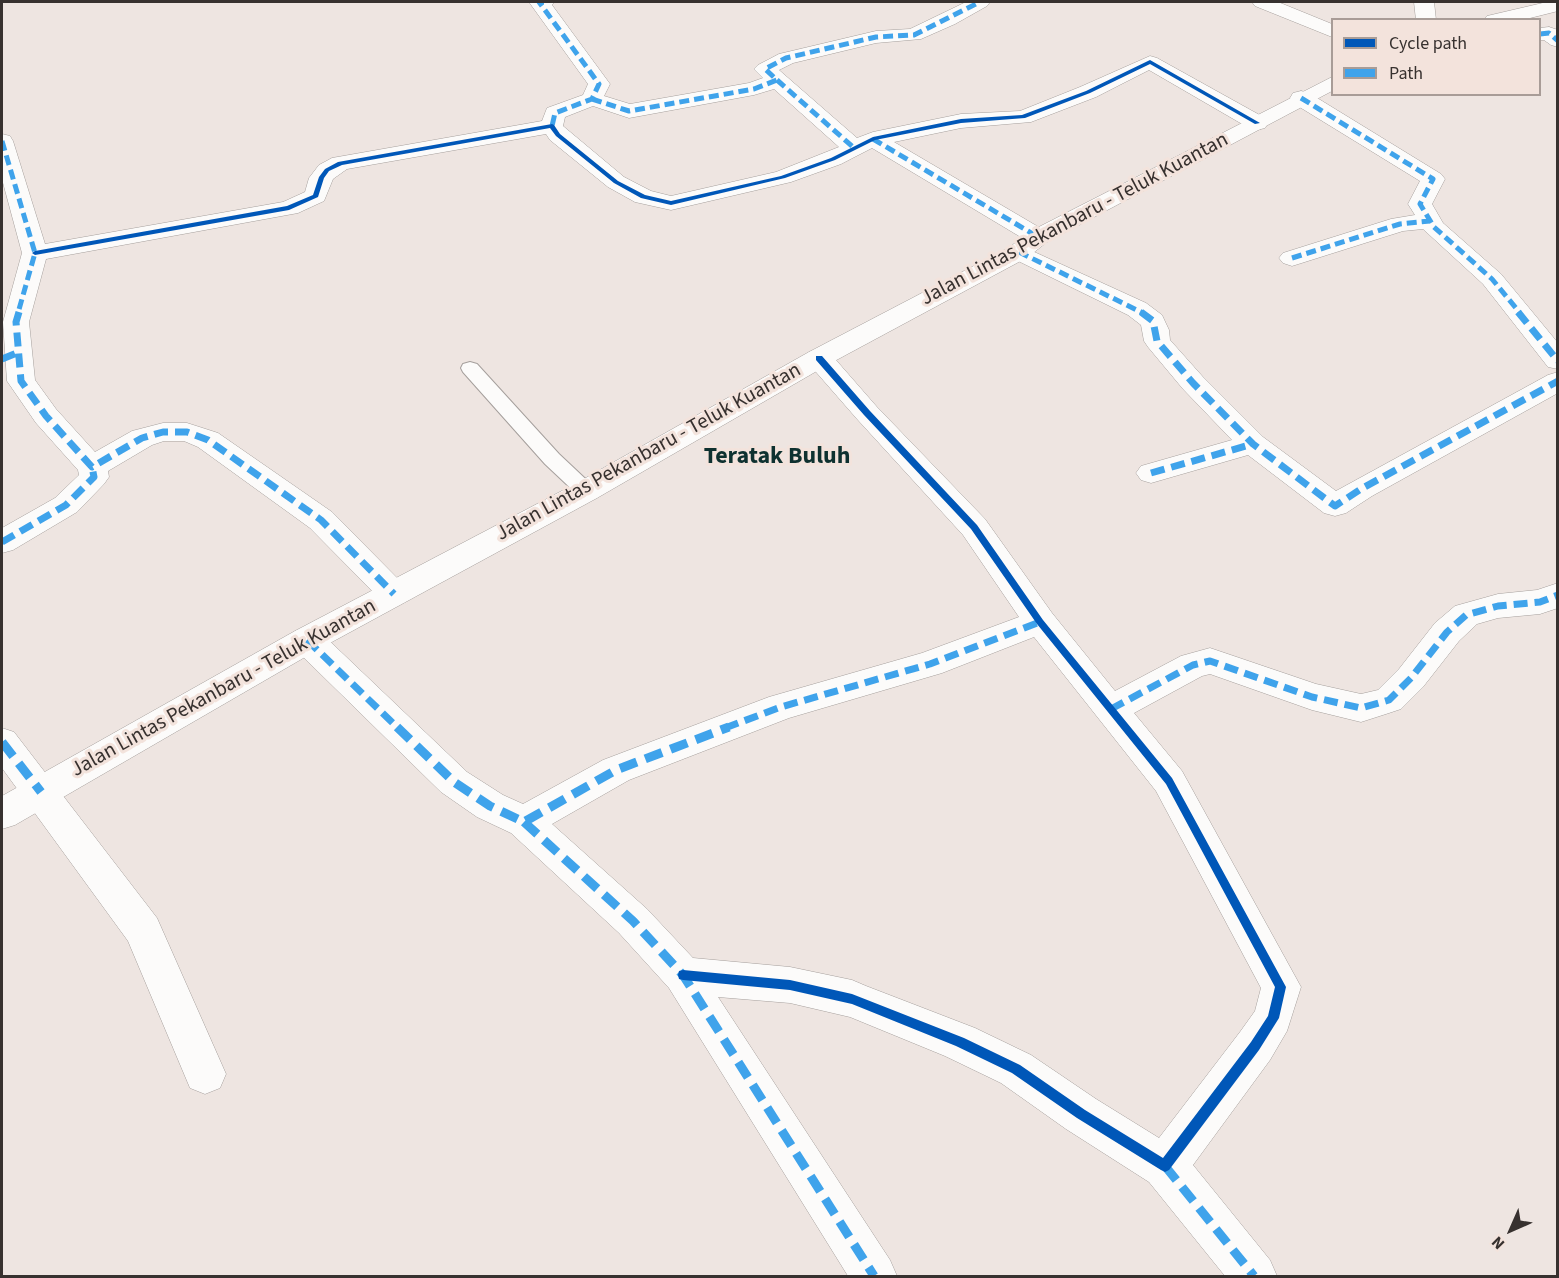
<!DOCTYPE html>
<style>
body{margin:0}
#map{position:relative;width:1559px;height:1278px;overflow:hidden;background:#eee5e1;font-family:"Source Sans 3",sans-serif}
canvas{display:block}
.frame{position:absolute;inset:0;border:3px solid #37312f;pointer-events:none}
.legend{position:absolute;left:1331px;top:18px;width:210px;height:78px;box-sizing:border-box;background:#f3e3dc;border:2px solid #a89c97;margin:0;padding:8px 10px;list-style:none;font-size:18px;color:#37312f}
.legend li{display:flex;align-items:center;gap:12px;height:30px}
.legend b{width:30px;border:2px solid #a89c97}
.north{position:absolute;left:1481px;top:1200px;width:60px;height:60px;-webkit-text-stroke:4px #f3e3dc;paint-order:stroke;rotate:225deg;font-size:16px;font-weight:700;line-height:24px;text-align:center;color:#37312f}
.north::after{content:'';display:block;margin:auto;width:21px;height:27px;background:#37312f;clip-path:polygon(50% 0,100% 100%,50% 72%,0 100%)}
</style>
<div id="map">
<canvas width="1559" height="1278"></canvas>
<div class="frame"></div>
<ul class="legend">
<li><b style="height:8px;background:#0057b8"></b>Cycle path</li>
<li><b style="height:8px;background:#3fa3eb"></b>Path</li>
</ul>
<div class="north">N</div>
</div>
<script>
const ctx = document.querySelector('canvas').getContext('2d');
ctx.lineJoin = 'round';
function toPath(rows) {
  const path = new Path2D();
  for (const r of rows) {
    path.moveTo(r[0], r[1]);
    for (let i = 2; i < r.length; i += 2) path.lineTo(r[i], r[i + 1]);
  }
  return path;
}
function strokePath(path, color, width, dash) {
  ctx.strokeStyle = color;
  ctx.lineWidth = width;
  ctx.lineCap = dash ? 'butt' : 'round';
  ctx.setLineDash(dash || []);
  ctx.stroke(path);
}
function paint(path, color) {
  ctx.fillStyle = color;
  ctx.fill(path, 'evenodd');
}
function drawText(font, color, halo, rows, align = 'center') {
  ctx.font = font + ' "Source Sans 3",sans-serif';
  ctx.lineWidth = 6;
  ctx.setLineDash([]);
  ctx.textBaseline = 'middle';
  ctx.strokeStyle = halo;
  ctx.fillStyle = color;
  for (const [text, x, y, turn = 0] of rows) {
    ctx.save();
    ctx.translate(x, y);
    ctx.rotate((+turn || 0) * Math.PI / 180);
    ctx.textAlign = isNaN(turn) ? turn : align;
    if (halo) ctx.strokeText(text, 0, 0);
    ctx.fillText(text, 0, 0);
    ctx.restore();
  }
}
const service = toPath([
 [470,362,477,364,559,454,593,486,596,491,593,496,586,498,579,496,545,464,463,372,461,368,463,364,470,362]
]);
const minor = toPath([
 [529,2,554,2,552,5,610,84,604,96,630,104,749,83,763,78,754,69,758,65,779,54,876,31,910,29,966,2,990,2,987,6,955,24,921,39,876,43,793,63,779,70,857,138,873,132,961,114,1020,111,1080,87,1150,56,1157,58,1265,118,1268,123,1265,128,1257,130,1249,128,1149,70,1096,97,1031,122,961,128,894,142,1047,232,1050,237,1047,242,1038,244,1029,242,872,148,841,164,791,182,671,210,635,202,608,187,550,140,546,134,347,169,333,179,324,201,298,213,46,259,29,322,35,380,56,409,95,452,132,431,163,423,187,423,218,433,332,512,405,586,410,594,405,602,394,606,383,602,310,528,198,447,184,441,164,441,152,445,108,471,109,477,104,484,77,512,13,550,2,553,2,528,55,498,79,475,78,470,36,423,7,381,3,322,22,253,2,179,2,134,10,136,13,141,45,244,283,202,305,192,309,178,319,165,332,158,542,121,547,108,583,95,588,84,529,2],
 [774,89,839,147,776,172,671,196,651,191,624,177,563,126,565,117,593,106,629,118,754,95,774,89],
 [1414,2,1434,2,1436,20,1416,20,1414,2],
 [1549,27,1558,30,1558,47,1551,45,1544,40,1540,40,1540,28,1549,27],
 [1301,91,1309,93,1441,174,1445,179,1432,204,1443,223,1501,274,1558,343,1558,369,1548,367,1483,284,1423,229,1403,231,1292,266,1283,263,1279,258,1283,253,1391,219,1415,215,1408,204,1420,181,1293,103,1290,98,1293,93,1301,91],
 [1019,245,1146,303,1162,315,1169,330,1170,340,1203,377,1263,437,1336,491,1548,375,1558,372,1558,393,1372,496,1346,513,1335,516,1324,513,1248,455,1151,483,1141,480,1136,473,1141,466,1232,440,1183,389,1148,347,1144,341,1141,325,1128,315,1010,257,1007,252,1010,247,1019,245],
 [819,350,829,352,877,407,985,519,1052,613,1115,691,1181,656,1210,648,1316,684,1361,694,1378,690,1399,669,1435,623,1455,606,1498,594,1537,590,1558,583,1558,608,1540,614,1498,618,1477,624,1459,641,1423,687,1401,709,1389,713,1361,722,1312,710,1210,674,1202,676,1134,713,1182,771,1301,987,1287,1031,1270,1060,1193,1165,1270,1260,1277,1276,1225,1276,1149,1182,1066,1129,1001,1083,945,1056,850,1017,790,1003,718,997,890,1260,897,1276,848,1276,669,988,619,933,511,833,477,817,441,792,295,649,290,640,295,631,307,628,319,631,467,772,503,795,523,804,603,760,769,697,922,653,1019,617,963,535,857,419,809,364,805,358,809,352,819,350],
 [1034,637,1156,791,1261,988,1255,1011,1240,1032,1159,1138,1096,1099,1031,1055,975,1028,866,986,852,980,790,967,693,958,647,909,552,824,629,780,789,718,942,673,1034,637],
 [2,728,14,732,157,918,226,1074,220,1088,205,1094,190,1088,128,941,2,768,2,728]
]);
const tertiary = toPath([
 [1252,2,1278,2,1332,24,1332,37,1255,6,1252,2]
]);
const trunk = toPath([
 [1547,2,1558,2,1558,11,1522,20,1484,20,1487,16,1547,2],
 [1332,77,1332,91,1047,242,1028,257,829,364,597,498,319,649,15,825,2,829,2,796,295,631,575,484,809,352,1010,247,1029,232,1332,77]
]);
const quietFar2 = toPath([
 [544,2,539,2,599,84,592,99,555,113,552,126],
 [1540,34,1549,33,1558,41],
 [777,80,853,147],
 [1301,98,1433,179,1420,204,1434,227,1492,279,1520,313],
 [592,99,629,111,754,89,777,80,765,69,786,58,876,37,914,35,980,2],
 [873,139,1038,237],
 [2,141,35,253,18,313],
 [1019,252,1143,313],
 [1292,258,1400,224,1430,221]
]);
const quietFar1 = toPath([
 [19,312,16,322,21,381,46,416,92,467,142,438,163,432,187,432,208,440,321,520,394,594],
 [1141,312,1153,321,1157,341,1193,383,1253,444,1335,506,1361,489,1558,381],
 [1518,312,1558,361],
 [2,359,19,352],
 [1151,473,1253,444],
 [2,542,66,505,94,477,92,467],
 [307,640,398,728],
 [1111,709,1193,665,1210,661,1312,697,1361,708,1389,700,1411,678,1447,632,1466,615,1498,606,1540,602,1558,595],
 [725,728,781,707,930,664,1040,622]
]);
const quiet = toPath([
 [397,727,454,782,490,806,524,822,616,770,729,727],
 [2,742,41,792],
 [524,822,633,921,683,975,874,1276],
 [1165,1166,1254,1276]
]);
const cycleway = toPath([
 [1150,60,1260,123,1255,124,1150,64,1090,93,1025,118,961,123,875,140,835,160,785,178,671,205,641,198,614,183,556,136,550,128,342,165,329,171,324,178,318,197,289,210,35,255,32,253,35,251,287,206,313,195,319,177,325,169,338,162,552,124,554,125,560,134,618,181,645,195,671,201,781,176,831,158,873,137,961,119,1022,115,1086,91,1150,60],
 [816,356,822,356,870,411,977,525,1043,620,1172,778,1286,987,1279,1018,1259,1050,1169,1170,1165,1172,1161,1170,1077,1118,1012,1073,956,1046,852,1004,790,990,683,980,679,979,678,975,679,971,683,970,790,980,852,994,964,1038,1020,1065,1085,1110,1163,1158,1251,1042,1268,1016,1275,987,1166,784,1037,624,971,529,864,415,816,360,816,356]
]);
const streetNames = [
 ["Jalan Lintas Pekanbaru - Teluk Kuantan",1075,220,-28],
 ["Jalan Lintas Pekanbaru - Teluk Kuantan",649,453,-29],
 ["Jalan Lintas Pekanbaru - Teluk Kuantan",224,689,-29]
];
const quarterNames = [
 ["Teratak Buluh",777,458]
];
strokePath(service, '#a59f9c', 2);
strokePath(minor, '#a59f9c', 1);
strokePath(tertiary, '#a59f9c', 1);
strokePath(trunk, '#a59f9c', 1);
paint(service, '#fcfbfa');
paint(minor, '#fcfbfa');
paint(tertiary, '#fcfbfa');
paint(trunk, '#fcfbfa');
strokePath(quietFar2, '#3fa3eb', 5, [10, 5]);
strokePath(quietFar1, '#3fa3eb', 7, [14, 7]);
strokePath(quiet, '#3fa3eb', 9, [18, 9]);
paint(cycleway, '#0057b8');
drawText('21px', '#37312f', '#f3e3dc', streetNames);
drawText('bold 24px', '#0e3130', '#f3e3dc', quarterNames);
</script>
